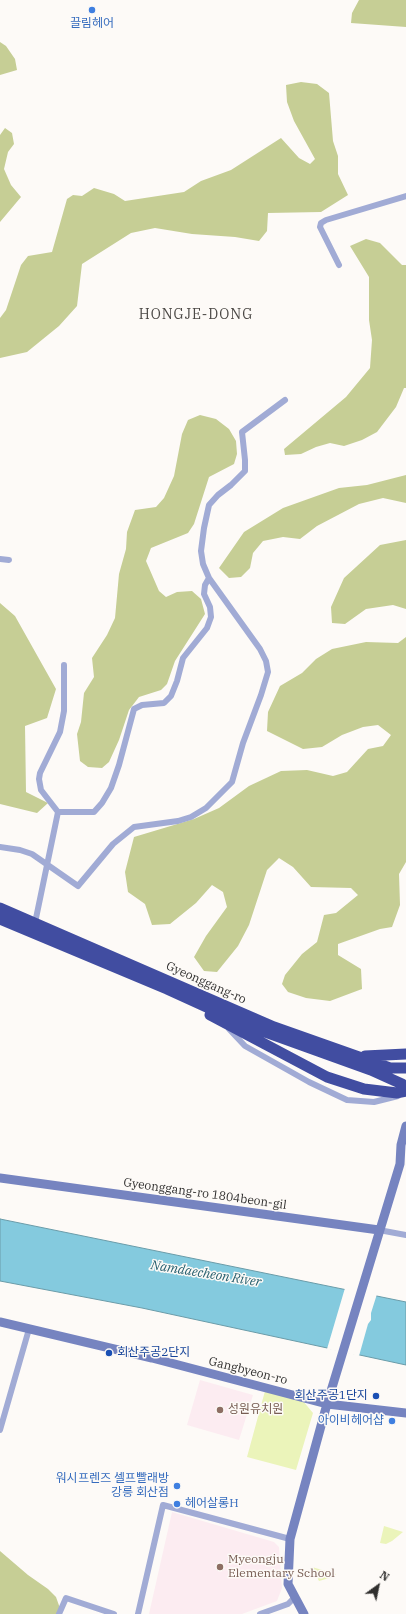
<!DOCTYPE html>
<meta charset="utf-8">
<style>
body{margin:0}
#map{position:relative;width:406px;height:1614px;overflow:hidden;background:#fdfaf7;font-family:"IBM Plex Serif",serif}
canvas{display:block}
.north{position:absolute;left:358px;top:1566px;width:40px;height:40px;-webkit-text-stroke:3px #fdfaf7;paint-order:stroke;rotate:33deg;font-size:11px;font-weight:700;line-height:16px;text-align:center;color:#302f2e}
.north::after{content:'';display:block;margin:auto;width:14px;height:18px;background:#302f2e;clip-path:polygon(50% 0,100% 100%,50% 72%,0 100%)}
</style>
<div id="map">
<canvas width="406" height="1614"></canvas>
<div class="north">N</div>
</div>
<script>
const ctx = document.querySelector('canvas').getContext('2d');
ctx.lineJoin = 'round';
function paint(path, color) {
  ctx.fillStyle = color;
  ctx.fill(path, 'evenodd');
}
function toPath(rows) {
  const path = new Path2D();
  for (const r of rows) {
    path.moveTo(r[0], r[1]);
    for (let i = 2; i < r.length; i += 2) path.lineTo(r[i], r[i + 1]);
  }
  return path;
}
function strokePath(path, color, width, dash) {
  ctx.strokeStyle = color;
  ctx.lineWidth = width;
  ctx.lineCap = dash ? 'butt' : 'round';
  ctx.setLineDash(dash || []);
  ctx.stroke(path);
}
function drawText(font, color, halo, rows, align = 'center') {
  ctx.font = font + ' "IBM Plex Serif","Noto Sans KR",serif';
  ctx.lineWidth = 3;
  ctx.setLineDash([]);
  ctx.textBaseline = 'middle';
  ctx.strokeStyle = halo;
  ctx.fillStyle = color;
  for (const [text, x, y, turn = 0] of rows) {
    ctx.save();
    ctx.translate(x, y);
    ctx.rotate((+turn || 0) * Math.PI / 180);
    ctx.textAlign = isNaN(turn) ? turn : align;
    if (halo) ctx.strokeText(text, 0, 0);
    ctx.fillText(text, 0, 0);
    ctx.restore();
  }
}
const education = toPath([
 [200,1380,253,1395,239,1440,187,1425],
 [172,1512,274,1542,279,1547,282,1588,277,1601,242,1614,149,1614]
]);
const green = toPath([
 [265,1391,303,1401,313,1413,296,1470,247,1457],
 [384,1526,403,1532,392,1541,386,1544,380,1543],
 [312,1567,336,1574,333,1577,319,1581]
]);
const forest = toPath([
 [359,0,406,0,406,27,351,23,352,13],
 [0,42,6,46,15,59,17,70,0,75],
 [301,82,317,84,329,93,333,141,338,156,338,174,348,195,321,212,268,213,267,231,259,241,235,237,192,234,155,228,131,233,82,264,77,306,59,326,27,352,0,358,0,318,6,310,21,265,28,256,52,252,67,199,73,195,82,196,94,188,114,194,125,201,184,192,201,181,231,170,281,138,299,158,310,164,315,159,294,121,287,102,286,85],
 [5,128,12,133,14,144,8,152,4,169,11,185,21,197,0,222,0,135],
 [366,239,380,243,402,265,406,265,406,388,404,388,396,407,377,432,362,440,344,446,330,443,316,447,301,454,285,455,284,449,346,397,370,368,372,340,369,320,369,277,350,246],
 [200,415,216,419,229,429,236,441,237,454,234,464,209,477,194,524,188,533,151,548,146,561,159,591,166,597,177,592,192,591,201,599,205,614,175,661,167,684,161,690,139,697,129,710,119,740,109,762,102,768,88,767,80,761,77,734,81,722,84,693,94,677,92,658,107,635,115,618,119,574,126,549,127,532,135,510,156,507,164,498,174,476,182,434,188,420],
 [406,475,406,503,383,498,359,504,317,526,300,539,283,537,263,541,253,553,250,568,241,577,229,578,219,568,244,532,283,508,339,488,367,485],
 [406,540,406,609,393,605,366,609,345,624,332,623,331,607,344,578,380,545],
 [0,603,15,616,56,689,47,718,25,726,26,792,48,803,37,813,0,804],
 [406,637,406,862,399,874,400,905,392,927,380,929,338,944,338,955,361,969,362,989,330,1001,306,998,288,992,282,984,285,975,302,954,317,942,324,915,336,913,358,895,351,888,311,887,293,867,279,858,267,870,249,925,238,946,217,972,204,971,194,957,206,936,227,907,223,892,212,885,196,903,170,924,152,925,145,904,128,892,125,872,134,837,194,819,219,808,249,786,281,771,307,770,333,776,347,772,368,749,383,746,391,735,378,725,363,727,342,735,322,747,303,749,267,731,268,712,280,686,302,673,316,659,332,649,366,642,398,643],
 [0,1551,28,1575,48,1589,56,1597,62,1614,0,1614]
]);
const water = toPath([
 [0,1219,406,1302,406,1365,142,1308,0,1281,0,1219]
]);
const pier = toPath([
 [345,1288,377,1294,371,1313,371,1320,368,1324,359,1356,327,1349]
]);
const street = toPath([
 [339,265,320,227,321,223,326,220,406,196],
 [0,559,9,560],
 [58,812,41,790,39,779,40,773,60,732,64,711,64,665],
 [0,847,20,850,32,854,78,886,113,844,134,827,178,821,191,817,206,808,232,782,243,743,261,695,268,672,266,661,260,649,209,578,203,564,201,551,204,528,209,505,218,495,231,485,245,471,245,460,242,432,285,400],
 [35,923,58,812,94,812,102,803,111,788,119,765,134,709,142,705,164,703,171,696,177,681,183,658,207,628,211,617,210,607,204,594,205,585,209,578],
 [229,1029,245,1046,309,1082,347,1100,374,1102,398,1096],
 [379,1230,406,1235],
 [0,1430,29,1329],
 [59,1614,66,1598,114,1614],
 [138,1614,163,1505,290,1539],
 [260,1614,288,1604,295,1597]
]);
const secondary = toPath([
 [0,1178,379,1230],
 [0,1322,152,1358,327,1404,406,1413],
 [304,1614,288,1584,290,1539,327,1404,400,1164,401,1145,406,1126]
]);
const highway = toPath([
 [0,908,274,1027,390,1068,406,1068],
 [0,919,167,989,246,1025,371,1070,402,1084],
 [210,1015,327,1077,364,1089,397,1093,406,1091],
 [365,1056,406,1054]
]);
const markers = [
 [92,10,4,"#3f7fe0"],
 [109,1353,4,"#1a4fb4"],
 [376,1396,4,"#1a4fb4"],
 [220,1410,4,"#8d6e63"],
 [392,1421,4,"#3f7fe0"],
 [177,1486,4,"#3f7fe0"],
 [177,1504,4,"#3f7fe0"],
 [220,1567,4,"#8d6e63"]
];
const shopNames = [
 ["끌림헤어",92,24,"center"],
 ["아이비헤어샵",384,1421],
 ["워시프렌즈 셀프빨래방",169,1479],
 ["강릉 회산점",169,1493],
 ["헤어살롱H",185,1504,"left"]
];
const streetNames = [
 ["Gyeonggang-ro",206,983,24],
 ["Gyeonggang-ro 1804beon-gil",205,1194,8],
 ["Gangbyeon-ro",248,1371,14]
];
const transitNames = [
 ["회산주공2단지",117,1353],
 ["회산주공1단지",368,1396,"right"]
];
const educationNames = [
 ["성원유치원",228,1410],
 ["Myeongju",228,1560],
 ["Elementary School",228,1574]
];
const waterNames = [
 ["Namdaecheon River",206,1274,9]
];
const quarterNames = [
 ["HONGJE-DONG",196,315]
];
paint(education, '#fcecf1');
paint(green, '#ebf4ba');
paint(forest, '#c6ce95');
paint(water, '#84cade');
strokePath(water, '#6b9ca9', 1);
paint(pier, '#fdfaf7');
strokePath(street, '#a1abd5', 6);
strokePath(secondary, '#7684c0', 9);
strokePath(highway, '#414da1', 11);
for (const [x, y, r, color] of markers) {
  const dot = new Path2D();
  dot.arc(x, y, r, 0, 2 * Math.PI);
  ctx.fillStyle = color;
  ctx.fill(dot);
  strokePath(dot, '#fdfaf7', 1.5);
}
drawText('12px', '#366cbe', '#fdfaf7', shopNames, 'right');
drawText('12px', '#302f2e', '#fdfaf7', streetNames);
drawText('12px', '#164399', '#fdfaf7', transitNames, 'left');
drawText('12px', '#785e54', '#fdfaf7', educationNames, 'left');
drawText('italic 13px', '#255e6d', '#fdfaf7', waterNames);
ctx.letterSpacing = '1px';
drawText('14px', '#4c4946', '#fdfaf7', quarterNames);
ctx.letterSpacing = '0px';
</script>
